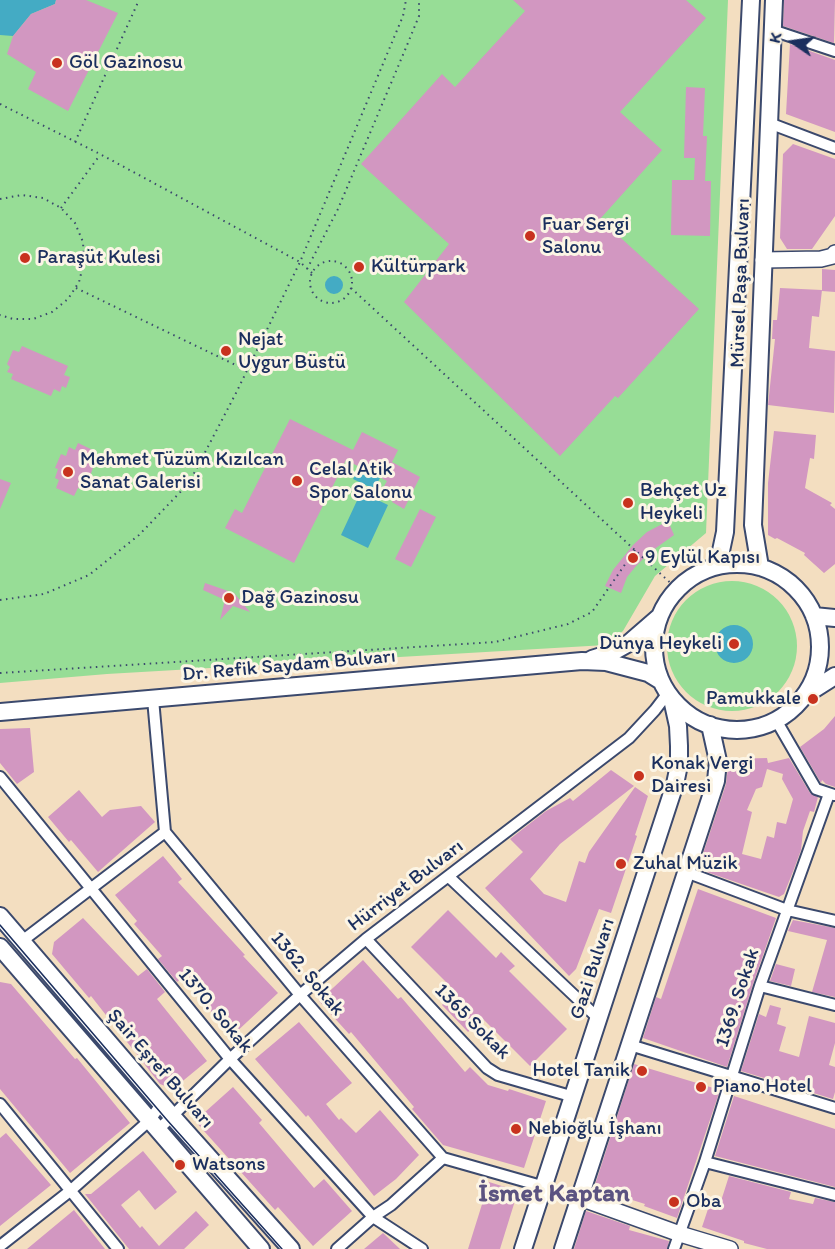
<!DOCTYPE html>
<meta charset="utf-8">
<style>
body{margin:0}
#map{position:relative;width:835px;height:1249px;overflow:hidden;background:#f3dec0;font-family:Itim,sans-serif}
canvas{display:block}
.north{position:absolute;left:763px;top:12px;width:60px;height:60px;-webkit-text-stroke:4px #fcf5e5;paint-order:stroke;rotate:283deg;font-size:16px;font-weight:700;line-height:24px;text-align:center;color:#1b2f5e}
.north::after{content:'';display:block;margin:auto;width:21px;height:27px;background:#1b2f5e;clip-path:polygon(50% 0,100% 100%,50% 72%,0 100%)}
</style>
<div id="map">
<canvas width="835" height="1249"></canvas>
<div class="north">K</div>
</div>
<script>
const ctx = document.querySelector('canvas').getContext('2d');
ctx.lineJoin = 'round';
function paint(path, color) {
  ctx.fillStyle = color;
  ctx.fill(path, 'evenodd');
}
function toPath(rows) {
  const path = new Path2D();
  for (const r of rows) {
    if (r.length === 3) {
      path.moveTo(r[0] + r[2], r[1]);
      path.arc(r[0], r[1], r[2], 0, 2 * Math.PI);
      continue;
    }
    path.moveTo(r[0], r[1]);
    for (let i = 2; i < r.length; i += 2) path.lineTo(r[i], r[i + 1]);
  }
  return path;
}
function strokePath(path, color, width, dash) {
  ctx.strokeStyle = color;
  ctx.lineWidth = width;
  ctx.lineCap = dash ? 'butt' : 'round';
  ctx.setLineDash(dash || []);
  ctx.stroke(path);
}
function drawText(font, color, halo, rows, align = 'center') {
  ctx.font = font + ' Itim,sans-serif';
  ctx.lineWidth = 6;
  ctx.setLineDash([]);
  ctx.textBaseline = 'middle';
  ctx.strokeStyle = halo;
  ctx.fillStyle = color;
  for (const [text, x, y, turn = 0] of rows) {
    ctx.save();
    ctx.translate(x, y);
    ctx.rotate((+turn || 0) * Math.PI / 180);
    ctx.textAlign = isNaN(turn) ? turn : align;
    if (halo) ctx.strokeText(text, 0, 0);
    ctx.fillText(text, 0, 0);
    ctx.restore();
  }
}
const green = toPath([
 [0,0,728,0,706,533,655,576,623,631,606,645,107,674,0,683],
 [732,646,65]
]);
const water = toPath([
 [0,0,56,0,55,4,31,14,13,36,0,35],
 [334,285,9],
 [359,468,380,478,374,489,353,479],
 [361,492,388,505,368,548,341,535],
 [734,644,19]
]);
const building = toPath([
 [56,0,86,0,118,13,68,111,28,89,36,72,7,54,13,36,31,14,55,4],
 [513,0,686,0,706,18,620,112,662,150,600,219,699,309,618,398,615,396,560,456,404,302,449,244,361,164,442,74,455,87,525,11],
 [784,0,835,0,834,43,783,26],
 [790,44,835,60,835,132,786,114],
 [686,87,705,88,703,136,707,136,705,181,711,181,710,236,671,235,672,180,694,180,695,158,684,158],
 [793,144,835,159,835,216,812,249,787,249,780,238,783,154],
 [822,269,835,270,835,292,822,291],
 [780,288,822,290,819,317,812,316,809,348,835,351,834,413,768,405,775,339,772,339,773,320,777,320],
 [22,346,68,366,64,375,70,377,66,388,62,386,60,392,54,389,51,396,11,379,13,374,7,372,10,367,7,364,13,350,19,352],
 [290,419,353,450,362,432,398,450,392,462,420,477,404,509,392,502,395,496,382,490,387,481,346,460,294,563,225,528,235,509,242,513],
 [774,431,816,435,814,459,810,458,805,488,832,503,830,505,835,509,835,564,824,573,804,555,805,553,777,538,775,539,768,535,768,483],
 [78,443,95,451,93,457,96,459,88,482,85,481,82,489,78,488,74,496,56,488,59,480,55,478,58,469,55,468,61,454,66,456,69,447,75,450],
 [0,479,11,483,0,509],
 [420,509,436,517,411,567,395,559],
 [668,521,674,535,649,553,636,566,627,577,621,593,605,586,613,570,633,545,647,532],
 [205,583,234,593,250,612,233,606,220,620,225,600,203,590],
 [835,716,835,787,826,784,822,780,821,783,800,747,824,729],
 [30,728,34,772,17,784,0,763,0,729],
 [767,758,768,763,789,758,810,793,818,797,814,812,810,811,803,831,801,850,794,869,784,894,779,897,698,869,726,784,729,759],
 [767,769,783,774,782,779,793,799,786,824,777,822,774,838,767,836,761,859,742,854,752,812,747,810,756,789,762,787],
 [611,770,634,786,560,844,530,879,544,894,566,902,579,861,585,863,589,852,635,787,648,796,635,835,637,836,611,913,599,909,576,969,569,976,485,888,523,852,510,839,546,811,570,798,573,801],
 [79,790,102,817,110,810,141,806,155,822,98,872,71,840,69,842,48,817],
 [163,856,182,879,178,882,245,955,243,956,278,993,232,1036,182,978,177,982,158,959,162,956,134,924,137,921,115,895],
 [698,889,776,918,753,984,727,1067,643,1038,656,997,661,999],
 [448,910,496,958,501,952,515,966,509,971,567,1029,530,1066,482,1018,468,1032,442,1005,455,991,411,947],
 [83,918,138,976,147,969,165,992,157,999,207,1061,173,1089,160,1084,91,996,89,998,52,954,54,942],
 [793,920,835,928,835,997,812,992,827,940,788,931],
 [363,960,398,999,401,997,465,1072,470,1067,488,1085,508,1091,509,1089,546,1101,524,1168,443,1145,412,1109,414,1107,351,1032,349,1034,319,1001],
 [776,964,795,969,791,986,770,981],
 [0,982,11,984,75,1059,77,1058,130,1123,70,1173,0,1089],
 [770,1005,781,1008,777,1024,786,1027,779,1051,799,1057,809,1016,835,1023,835,1043,829,1065,835,1067,835,1092,833,1099,741,1071,759,1014,766,1017],
 [299,1022,352,1083,326,1104,339,1120,341,1118,356,1133,380,1110,419,1155,396,1179,374,1196,308,1115,306,1117,255,1059],
 [634,1064,720,1090,677,1218,644,1206,645,1204,594,1188],
 [233,1087,262,1120,259,1123,314,1188,324,1179,352,1211,313,1246,278,1207,275,1210,195,1121],
 [734,1096,835,1129,835,1187,715,1156],
 [6,1133,51,1185,0,1226,0,1138],
 [143,1151,177,1192,155,1210,139,1190,121,1205,140,1228,142,1226,159,1246,196,1211,209,1225,184,1249,129,1249,85,1194,91,1194],
 [729,1176,791,1192,789,1199,813,1204,815,1198,835,1202,835,1249,767,1249,744,1243,744,1241,702,1227,712,1197,721,1201],
 [489,1182,518,1191,500,1249,468,1249],
 [74,1210,105,1249,27,1249],
 [586,1211,630,1226,629,1230,669,1241,667,1249,574,1249],
 [383,1233,400,1249,364,1249]
]);
const path = toPath([
 [0,104,100,154,300,262,312,273],
 [75,142,139,0],
 [0,199,22,195,43,198,61,208,75,223,83,242,84,262,79,282,68,299,52,312,33,319,13,319,0,315],
 [61,208,100,155],
 [331,282,21],
 [307,269,338,209,405,50,419,16,419,0],
 [76,288,246,370],
 [351,288,677,589],
 [0,600,44,594,89,575,139,535,189,483,236,393,300,262,403,16,406,0],
 [0,673,495,642,568,624,592,612,635,550]
]);
const street = toPath([
 [772,30,835,51],
 [769,123,835,148],
 [153,699,165,832,300,995,443,1158,545,1187],
 [776,720,816,789,834,795],
 [0,777,230,1059,373,1217,422,1249],
 [686,872,787,910,835,921],
 [449,877,599,1019],
 [366,939,487,1068,498,1075,574,1097],
 [22,941,165,832],
 [760,986,835,1005],
 [630,1045,835,1108],
 [0,1104,118,1249],
 [158,1130,230,1059,300,995,366,939,629,738,655,710,668,693],
 [705,1162,835,1195],
 [0,1246,70,1191,150,1120,162,1103],
 [337,1249,373,1217,391,1205,443,1158],
 [674,1249,705,1162,760,986,829,794]
]);
const secondary = toPath([
 [763,260,821,259,833,256,835,253],
 [580,1198,680,1234,730,1249]
]);
const primary = toPath([
 [737,647,83],
 [718,565,725,532,751,0],
 [760,567,753,525,774,0],
 [814,616,835,618],
 [592,659,611,653,629,643,659,617],
 [805,695,835,676],
 [0,712,582,661,606,662,648,673,661,681],
 [0,916,171,1115,291,1249],
 [0,947,261,1249],
 [523,1249,675,784,679,765,679,746,678,726,672,699],
 [563,1249,716,781,718,761,710,725]
]);
const tram = toPath([
 [0,925,167,1120,282,1249]
]);
const markers = [
 [57,63,6,"#c8321e"],
 [530,236,6,"#c8321e"],
 [25,258,6,"#c8321e"],
 [359,267,6,"#c8321e"],
 [226,351,6,"#c8321e"],
 [68,472,6,"#c8321e"],
 [297,481,6,"#c8321e"],
 [628,503,6,"#c8321e"],
 [633,558,6,"#c8321e"],
 [229,598,6,"#c8321e"],
 [734,644,6,"#c8321e"],
 [813,699,6,"#c8321e"],
 [639,776,6,"#c8321e"],
 [621,864,6,"#c8321e"],
 [642,1071,6,"#c8321e"],
 [701,1087,6,"#c8321e"],
 [516,1129,6,"#c8321e"],
 [180,1165,6,"#c8321e"],
 [674,1202,6,"#c8321e"]
];
const poiNames = [
 ["Göl Gazinosu",69,63],
 ["Fuar Sergi",542,225],
 ["Salonu",542,248],
 ["Paraşüt Kulesi",37,258],
 ["Kültürpark",371,267],
 ["Nejat",238,340],
 ["Uygur Büstü",238,363],
 ["Mehmet Tüzüm Kızılcan",80,460],
 ["Sanat Galerisi",80,483],
 ["Celal Atik",309,470],
 ["Spor Salonu",309,493],
 ["Behçet Uz",640,491],
 ["Heykeli",640,514],
 ["9 Eylül Kapısı",645,558],
 ["Dağ Gazinosu",241,598],
 ["Dünya Heykeli",722,644,"right"],
 ["Pamukkale",801,699,"right"],
 ["Konak Vergi",651,764],
 ["Dairesi",651,787],
 ["Zuhal Müzik",633,864],
 ["Hotel Tanik",630,1071,"right"],
 ["Piano Hotel",713,1087],
 ["Nebioğlu İşhanı",528,1129],
 ["Watsons",192,1165],
 ["Oba",686,1202]
];
const streetNames = [
 ["Mürsel Paşa Bulvarı",741,283,-88],
 ["Dr. Refik Saydam Bulvarı",289,666,-5],
 ["Hürriyet Bulvarı",406,886,-37],
 ["Gazi Bulvarı",593,969,-72],
 ["1362. Sokak",307,974,50],
 ["1369. Sokak",738,998,-72],
 ["1370. Sokak",215,1011,50],
 ["1365 Sokak",472,1022,45],
 ["Şair Eşref Bulvarı",160,1069,49]
];
const districtNames = [
 ["İsmet Kaptan",554,1194]
];
paint(green, '#97dd96');
paint(water, '#44abc4');
paint(building, '#d297c1');
strokePath(street, '#3b496d', 14);
strokePath(secondary, '#3b496d', 18);
strokePath(primary, '#3b496d', 20);
strokePath(path, '#3b496d', 2, [1.5, 4.5]);
strokePath(street, '#fff', 10);
strokePath(secondary, '#fff', 15);
strokePath(primary, '#fff', 16);
strokePath(tram, '#1b2f5e', 1.5);
for (const [x, y, r, color] of markers) {
  const dot = new Path2D();
  dot.arc(x, y, r, 0, 2 * Math.PI);
  ctx.fillStyle = color;
  ctx.fill(dot);
  strokePath(dot, '#fcf5e5', 2);
}
drawText('20px', '#1b2f5e', '#fcf5e5', poiNames, 'left');
drawText('20px', '#1b2f5e', '#fcf5e5', streetNames);
drawText('bold 26px', '#5b5381', '#fcf5e5', districtNames);
</script>
